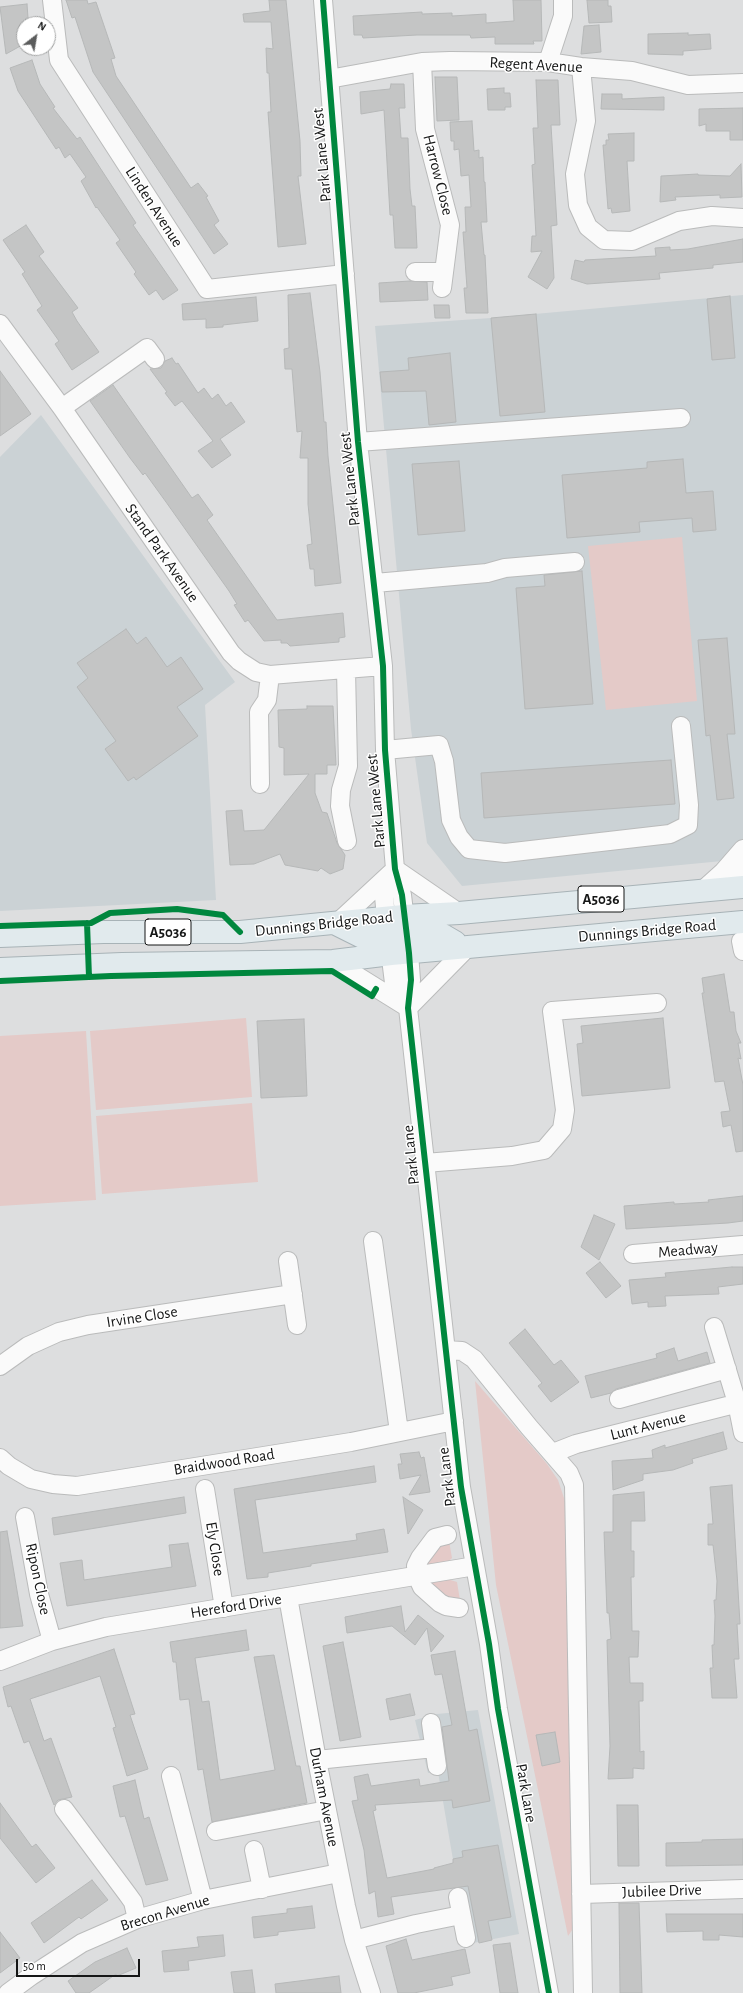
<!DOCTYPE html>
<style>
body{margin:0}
#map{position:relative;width:743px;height:1993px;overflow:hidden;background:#dddedf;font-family:"Alegreya Sans",sans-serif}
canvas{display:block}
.north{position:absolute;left:16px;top:16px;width:40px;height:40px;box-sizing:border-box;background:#fff;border:1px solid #a1a2a2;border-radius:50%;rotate:31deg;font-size:11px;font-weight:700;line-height:16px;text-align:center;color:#151616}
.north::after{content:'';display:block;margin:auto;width:14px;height:18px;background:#5b5c5c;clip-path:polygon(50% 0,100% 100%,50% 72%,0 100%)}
.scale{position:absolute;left:16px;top:1959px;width:124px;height:18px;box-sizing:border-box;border:2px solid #151616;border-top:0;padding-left:5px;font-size:12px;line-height:14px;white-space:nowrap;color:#151616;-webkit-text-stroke:3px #fff;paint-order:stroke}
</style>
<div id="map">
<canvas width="743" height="1993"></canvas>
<div class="north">N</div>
<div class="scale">50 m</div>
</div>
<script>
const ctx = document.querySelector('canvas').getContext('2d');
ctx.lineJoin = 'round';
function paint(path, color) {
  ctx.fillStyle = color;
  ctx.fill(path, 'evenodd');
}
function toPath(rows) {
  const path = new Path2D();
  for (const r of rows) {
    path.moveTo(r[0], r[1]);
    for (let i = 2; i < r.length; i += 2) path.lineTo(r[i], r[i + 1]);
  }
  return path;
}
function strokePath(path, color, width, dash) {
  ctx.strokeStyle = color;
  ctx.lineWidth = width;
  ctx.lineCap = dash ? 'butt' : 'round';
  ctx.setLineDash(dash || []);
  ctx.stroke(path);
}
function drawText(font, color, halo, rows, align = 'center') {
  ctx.font = font + ' "Alegreya Sans",sans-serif';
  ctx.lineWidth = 3;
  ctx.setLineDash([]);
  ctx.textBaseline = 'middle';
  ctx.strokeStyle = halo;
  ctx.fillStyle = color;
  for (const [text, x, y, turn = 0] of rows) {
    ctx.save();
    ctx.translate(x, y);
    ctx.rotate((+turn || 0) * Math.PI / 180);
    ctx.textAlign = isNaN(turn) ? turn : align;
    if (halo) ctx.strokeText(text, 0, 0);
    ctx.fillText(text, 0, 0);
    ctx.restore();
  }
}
const built = toPath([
 [743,295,743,859,462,886,427,843,411,729,375,326,491,318],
 [41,415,235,682,205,705,216,900,0,911,0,457],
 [478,1710,519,1934,463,1945,449,1892,458,1889,438,1772,428,1773,415,1720,437,1714]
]);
const green = toPath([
 [682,537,697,701,606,710,588,546],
 [246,1018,252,1097,96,1110,90,1031],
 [86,1031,96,1200,0,1206,0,1036],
 [252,1103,258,1182,102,1194,96,1116],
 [475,1381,547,1464,558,1480,566,1504,575,1926,568,1936,496,1585],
 [449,1541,452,1558,448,1562,428,1566,426,1565,435,1546],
 [444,1578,457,1582,460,1600,452,1601,430,1585,430,1582]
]);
const building = toPath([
 [66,0,87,0,88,4,96,2,115,58,111,59,116,76,191,188,198,183,208,196,206,197,219,221,214,225,228,244,214,254,93,72,75,17,72,18,66,0],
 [269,0,286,0,300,141,301,176,298,176,306,244,278,247,268,112,271,112,269,73,267,73,266,48,273,49,271,22,244,22,243,14,270,11,269,0],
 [513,0,541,0,542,41,533,41,534,44,495,44,495,37,471,38,470,35,417,35,363,38,362,35,354,35,353,16,422,12,422,14,452,13,452,16,486,14,486,23,514,21,513,0],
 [587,0,608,0,608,6,611,6,612,22,589,23,587,0],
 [27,4,28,18,26,18,26,24,20,24,24,37,24,44,6,54,0,7,27,4],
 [599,25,601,52,581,54,584,26,599,25],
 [688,33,688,35,710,34,711,49,683,51,683,55,648,54,648,34,688,33],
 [32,60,40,84,55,107,53,108,77,139,80,137,136,223,133,225,178,290,163,300,156,290,149,295,134,274,136,272,116,243,120,240,97,207,96,208,81,181,86,177,70,154,65,158,59,147,56,149,18,91,10,68,32,60],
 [435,77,457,77,459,120,437,121,435,77],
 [536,80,558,80,560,125,551,125,557,225,551,226,554,278,547,289,528,277,542,251,531,252,532,236,536,236,532,165,535,164,533,128,538,128,536,80],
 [391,84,404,84,405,108,399,108,401,138,408,138,410,189,412,206,415,206,417,248,395,248,393,215,390,215,384,110,361,114,360,92,390,89,391,84],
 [504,88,504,93,510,93,511,107,505,107,505,110,488,110,487,89,504,88],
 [602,94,622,94,622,99,664,97,664,110,601,109,602,94],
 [743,108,743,140,730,140,730,131,706,131,706,124,699,126,699,109,743,108],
 [472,121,474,151,479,150,479,158,483,157,484,182,485,182,487,222,481,222,484,255,485,255,488,313,466,313,464,288,467,288,463,232,466,232,465,207,471,207,469,175,461,176,459,149,454,150,454,141,451,141,450,122,472,121],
 [634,133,634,161,627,161,630,211,612,213,611,208,608,209,603,145,606,145,606,140,609,140,608,134,634,133],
 [741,164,742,197,720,198,720,195,675,197,676,200,660,202,661,176,698,174,698,175,730,176,741,164],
 [26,225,44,252,39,256,78,308,72,312,77,321,99,352,72,370,55,344,59,341,37,310,42,306,22,274,25,272,3,240,26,225],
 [743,239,743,262,713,265,713,268,659,273,660,279,645,280,587,284,571,279,575,260,584,262,585,260,656,256,655,248,670,247,670,250,688,249,743,239],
 [410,281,427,282,428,300,380,302,379,283,410,281],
 [310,293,320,372,324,422,326,422,328,456,341,583,315,586,314,569,310,569,307,545,312,544,308,504,308,458,300,458,302,431,297,432,292,369,285,369,284,349,289,348,288,295,310,293],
 [730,296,735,358,712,360,707,299,730,296],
 [256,297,258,321,223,325,223,327,206,328,206,319,183,320,182,304,256,297],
 [434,305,449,305,450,318,435,318,434,305],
 [536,314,545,412,500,416,491,318,536,314],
 [450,353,456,422,429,425,426,391,382,392,380,372,409,370,408,358,450,353],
 [172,358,176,364,178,363,198,393,204,388,212,399,218,394,226,406,231,402,245,422,220,439,231,455,212,468,198,451,213,441,182,401,175,406,165,393,167,392,150,369,161,368,165,361,172,358],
 [0,371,31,414,0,436,0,371],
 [113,385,192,498,198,494,213,515,207,520,277,620,343,613,345,637,339,638,339,642,290,646,287,643,281,643,281,640,264,641,248,620,245,622,234,605,237,604,229,591,166,502,145,473,143,475,130,458,90,401,113,385],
 [683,459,686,493,713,491,716,530,693,532,692,518,639,522,640,532,567,538,562,475,647,468,647,462,683,459],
 [459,461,465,531,418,535,412,464,459,461],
 [582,571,593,704,525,709,516,588,545,586,544,575,582,571],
 [126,629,137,644,146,637,167,667,181,657,203,689,177,707,198,736,136,780,134,777,128,781,105,749,116,741,77,687,88,678,77,663,126,629],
 [727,638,735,734,727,734,734,798,717,800,710,735,706,736,698,640,727,638],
 [307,706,333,706,336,765,327,765,327,774,315,774,315,793,322,812,327,813,337,843,345,855,343,869,330,874,321,868,318,871,285,865,280,854,254,864,230,865,226,811,242,810,244,831,264,830,309,774,284,775,284,748,279,747,278,710,307,709,307,706],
 [671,760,675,804,484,818,481,773,671,760],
 [724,974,730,1012,734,1012,736,1031,741,1043,738,1043,741,1059,738,1058,743,1085,743,1151,736,1152,731,1125,723,1127,721,1112,730,1111,724,1081,715,1082,702,993,704,993,702,978,724,974],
 [663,1018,670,1088,582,1096,577,1044,583,1043,581,1026,663,1018],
 [304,1019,307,1096,261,1098,257,1021,304,1019],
 [743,1196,743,1221,728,1223,626,1229,624,1206,674,1202,674,1204,709,1202,708,1200,743,1196],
 [594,1215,615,1224,599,1260,581,1247,594,1215],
 [600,1262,621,1286,606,1298,586,1273,600,1262],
 [732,1267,743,1267,743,1284,718,1287,719,1294,665,1296,666,1306,648,1307,648,1302,632,1304,629,1280,666,1277,665,1273,732,1267],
 [525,1329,554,1365,561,1360,579,1382,551,1402,538,1386,542,1383,509,1343,525,1329],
 [674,1348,678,1361,707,1352,710,1363,616,1389,611,1393,591,1398,585,1376,657,1358,656,1354,674,1348],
 [723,1432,727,1449,692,1459,693,1463,673,1470,643,1474,643,1480,613,1490,612,1461,653,1458,652,1450,665,1445,665,1448,723,1432],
 [419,1452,421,1458,424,1457,430,1492,409,1495,421,1475,400,1479,398,1464,402,1464,400,1454,419,1452],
 [374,1466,376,1482,255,1500,263,1553,357,1540,356,1534,384,1529,388,1552,311,1564,311,1566,268,1573,268,1577,247,1579,234,1489,374,1466],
 [732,1485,740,1624,737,1624,739,1659,734,1659,737,1698,712,1698,710,1668,713,1668,712,1645,714,1645,715,1616,714,1600,716,1600,717,1581,713,1545,708,1545,708,1524,713,1524,710,1487,732,1485],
 [644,1492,645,1521,631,1521,631,1551,634,1551,634,1577,631,1577,632,1631,639,1631,638,1657,629,1657,630,1683,643,1683,643,1701,639,1701,640,1752,644,1751,644,1769,633,1768,633,1778,608,1779,610,1746,607,1640,611,1639,609,1613,607,1613,604,1532,613,1532,613,1495,644,1492],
 [184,1497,186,1513,54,1535,52,1518,184,1497],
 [403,1497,423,1510,408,1534,403,1497],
 [7,1531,23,1626,0,1628,0,1532,7,1531],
 [188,1543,196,1586,67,1606,60,1563,82,1560,84,1580,172,1567,169,1545,188,1543],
 [401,1606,405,1632,418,1615,444,1636,431,1652,427,1628,415,1645,392,1626,347,1633,345,1617,401,1606],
 [246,1630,249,1650,195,1658,202,1702,209,1701,220,1780,275,1770,254,1657,274,1655,296,1766,300,1766,307,1803,212,1822,203,1769,198,1770,189,1699,180,1700,176,1662,173,1662,170,1642,246,1630],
 [343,1642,361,1737,340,1741,323,1646,343,1642],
 [114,1649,135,1714,130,1715,148,1769,127,1776,113,1728,116,1727,100,1676,30,1699,44,1741,51,1738,72,1797,58,1800,54,1805,29,1741,24,1743,11,1706,8,1707,3,1687,114,1649],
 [455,1651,469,1731,477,1729,490,1801,453,1808,452,1800,375,1805,376,1810,373,1811,387,1878,434,1869,434,1868,453,1863,453,1859,463,1857,462,1851,498,1845,511,1917,488,1921,492,1940,479,1943,468,1886,391,1897,394,1914,378,1917,375,1891,369,1894,364,1850,352,1801,358,1800,354,1777,368,1774,371,1786,419,1779,420,1786,449,1781,442,1727,452,1725,442,1674,435,1675,431,1655,455,1651],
 [410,1694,415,1715,390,1720,386,1699,410,1694],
 [555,1732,560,1762,542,1766,536,1735,555,1732],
 [135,1780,144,1819,149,1817,168,1880,146,1885,125,1816,120,1817,113,1786,135,1780],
 [0,1803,32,1847,36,1844,55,1868,36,1883,0,1838,0,1803],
 [617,1805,638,1805,639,1866,618,1866,617,1805],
 [743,1839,743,1865,666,1866,666,1843,702,1842,702,1840,743,1839],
 [92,1880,108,1900,81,1919,79,1917,44,1943,31,1923,92,1880],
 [619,1903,639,1903,642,1993,620,1993,619,1903],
 [312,1906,315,1928,278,1932,278,1935,254,1938,252,1917,287,1913,287,1909,312,1906],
 [666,1914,743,1914,743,1937,719,1935,719,1940,703,1940,703,1931,667,1932,666,1914],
 [0,1932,20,1958,0,1973,0,1932],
 [223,1935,225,1956,188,1961,189,1970,164,1972,162,1951,199,1947,197,1937,223,1935],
 [406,1939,412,1960,465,1949,470,1973,451,1977,453,1985,414,1993,398,1993,386,1946,406,1939],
 [510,1943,518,1993,500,1993,493,1945,510,1943],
 [127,1948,136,1968,117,1976,116,1974,89,1993,76,1993,68,1981,95,1962,127,1948],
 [252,1970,255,1993,234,1993,231,1972,252,1970],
 [339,1976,341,1993,276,1993,275,1984,339,1976]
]);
const minor = toPath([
 [52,0,59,60,207,289,345,274],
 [323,0,358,442,383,666,385,750,395,869,402,895,409,953,411,980,408,1008,461,1487,489,1644,498,1709,549,1993],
 [422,62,425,129,450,225,442,288],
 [548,62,563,16,563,0],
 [581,67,586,121,575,174,578,205,588,227,604,240,632,241,679,221,712,216,743,218],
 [329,79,422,62,450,61,548,62,581,67,632,71,688,85,743,83],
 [415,272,444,272],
 [0,324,62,408,231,653,239,661,256,672,270,675,383,666],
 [62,408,147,348,155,359],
 [358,442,681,418],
 [375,583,487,573,505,568,575,562],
 [346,669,348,766,341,790,340,806,347,841],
 [385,750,439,745,444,761,451,820,459,837,469,849,505,853,670,834,688,825,689,805,681,726],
 [260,784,259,712,267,700,270,675],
 [395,869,384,896,386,918,394,983,408,1008],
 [395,869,459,913],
 [723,872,743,849],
 [703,890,723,872,743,870],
 [336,924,391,873],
 [741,941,743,951],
 [333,961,407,1007],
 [408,1008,467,948],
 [425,1163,512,1156,544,1150,562,1129,565,1110,552,1011,657,1003],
 [373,1241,399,1432],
 [633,1254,743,1245],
 [288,1261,297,1325],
 [714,1327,737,1403,743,1433],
 [446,1350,462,1351,474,1359,529,1427,569,1473,574,1485,583,1993],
 [0,1366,28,1346,59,1332,88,1325,293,1294],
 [619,1399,727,1369],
 [553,1453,576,1444,743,1402],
 [0,1458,9,1466,31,1479,53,1484,77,1486,351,1442,454,1421],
 [205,1489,224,1608],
 [25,1517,39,1594,52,1641],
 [447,1535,435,1538,420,1558,416,1566,417,1576,422,1587,440,1603,446,1606,459,1608],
 [288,1597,317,1760,346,1906,354,1940,371,1993],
 [0,1661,52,1641,106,1627,475,1566],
 [431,1723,437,1766],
 [317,1760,434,1748],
 [171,1776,203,1900],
 [64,1809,128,1895,133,1902,137,1919],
 [216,1831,327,1810],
 [254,1850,262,1889],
 [581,1894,743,1889],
 [458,1897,466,1938],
 [354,1940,416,1924,461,1915],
 [8,1993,31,1976,82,1943,137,1919,203,1900,339,1873]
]);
const highway = toPath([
 [386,918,395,930,406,936,443,935,455,942],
 [336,924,368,940,388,939,399,943,405,950],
 [0,936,103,932,240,932,404,916,459,913,743,887],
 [0,969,122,964,333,961,391,954,743,922]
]);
const cycleway = toPath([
 [323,0,358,442,383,666,385,750,395,869,402,895,409,953,411,980,408,1008,461,1487,489,1644,498,1709,549,1993],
 [87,923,89,977],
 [0,926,91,923,110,913,177,909,223,915,240,932],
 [0,981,111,976,332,971,372,996,376,989]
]);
const shields = [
 [601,899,46],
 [168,932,46]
];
const shieldNames = [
 ["A5036",601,899],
 ["A5036",168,932]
];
const streetNames = [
 ["Regent Avenue",536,65,3],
 ["Park Lane West",322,155,-95],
 ["Harrow Close",438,175,76],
 ["Linden Avenue",154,207,57],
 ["Park Lane West",350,479,-96],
 ["Stand Park Avenue",162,553,55],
 ["Park Lane West",376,801,-95],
 ["Dunnings Bridge Road",324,924,-6],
 ["Dunnings Bridge Road",647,931,-5],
 ["Park Lane",411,1155,-96],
 ["Meadway",688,1250,-5],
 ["Irvine Close",142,1317,-9],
 ["Lunt Avenue",648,1426,-14],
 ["Braidwood Road",224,1462,-9],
 ["Park Lane",447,1477,-97],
 ["Ely Close",215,1549,81],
 ["Ripon Close",38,1579,78],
 ["Hereford Drive",236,1606,-9],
 ["Park Lane",526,1793,80],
 ["Durham Avenue",324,1797,79],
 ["Jubilee Drive",662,1891,-2],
 ["Brecon Avenue",165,1913,-17]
];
paint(built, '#cbd2d5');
paint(green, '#e4cac8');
paint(building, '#c4c5c5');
strokePath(building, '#b6b8b8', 1);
strokePath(minor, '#babbbb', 20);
strokePath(highway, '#a8b3b7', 24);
strokePath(minor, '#fafafa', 18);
strokePath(highway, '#e1eaed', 22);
strokePath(cycleway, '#00873e', 6);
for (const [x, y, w] of shields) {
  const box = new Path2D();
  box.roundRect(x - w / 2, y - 13, w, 26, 3);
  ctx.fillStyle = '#fff';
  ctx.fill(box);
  strokePath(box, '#151616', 1);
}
drawText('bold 15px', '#151616', null, shieldNames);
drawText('16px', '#151616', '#fff', streetNames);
</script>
